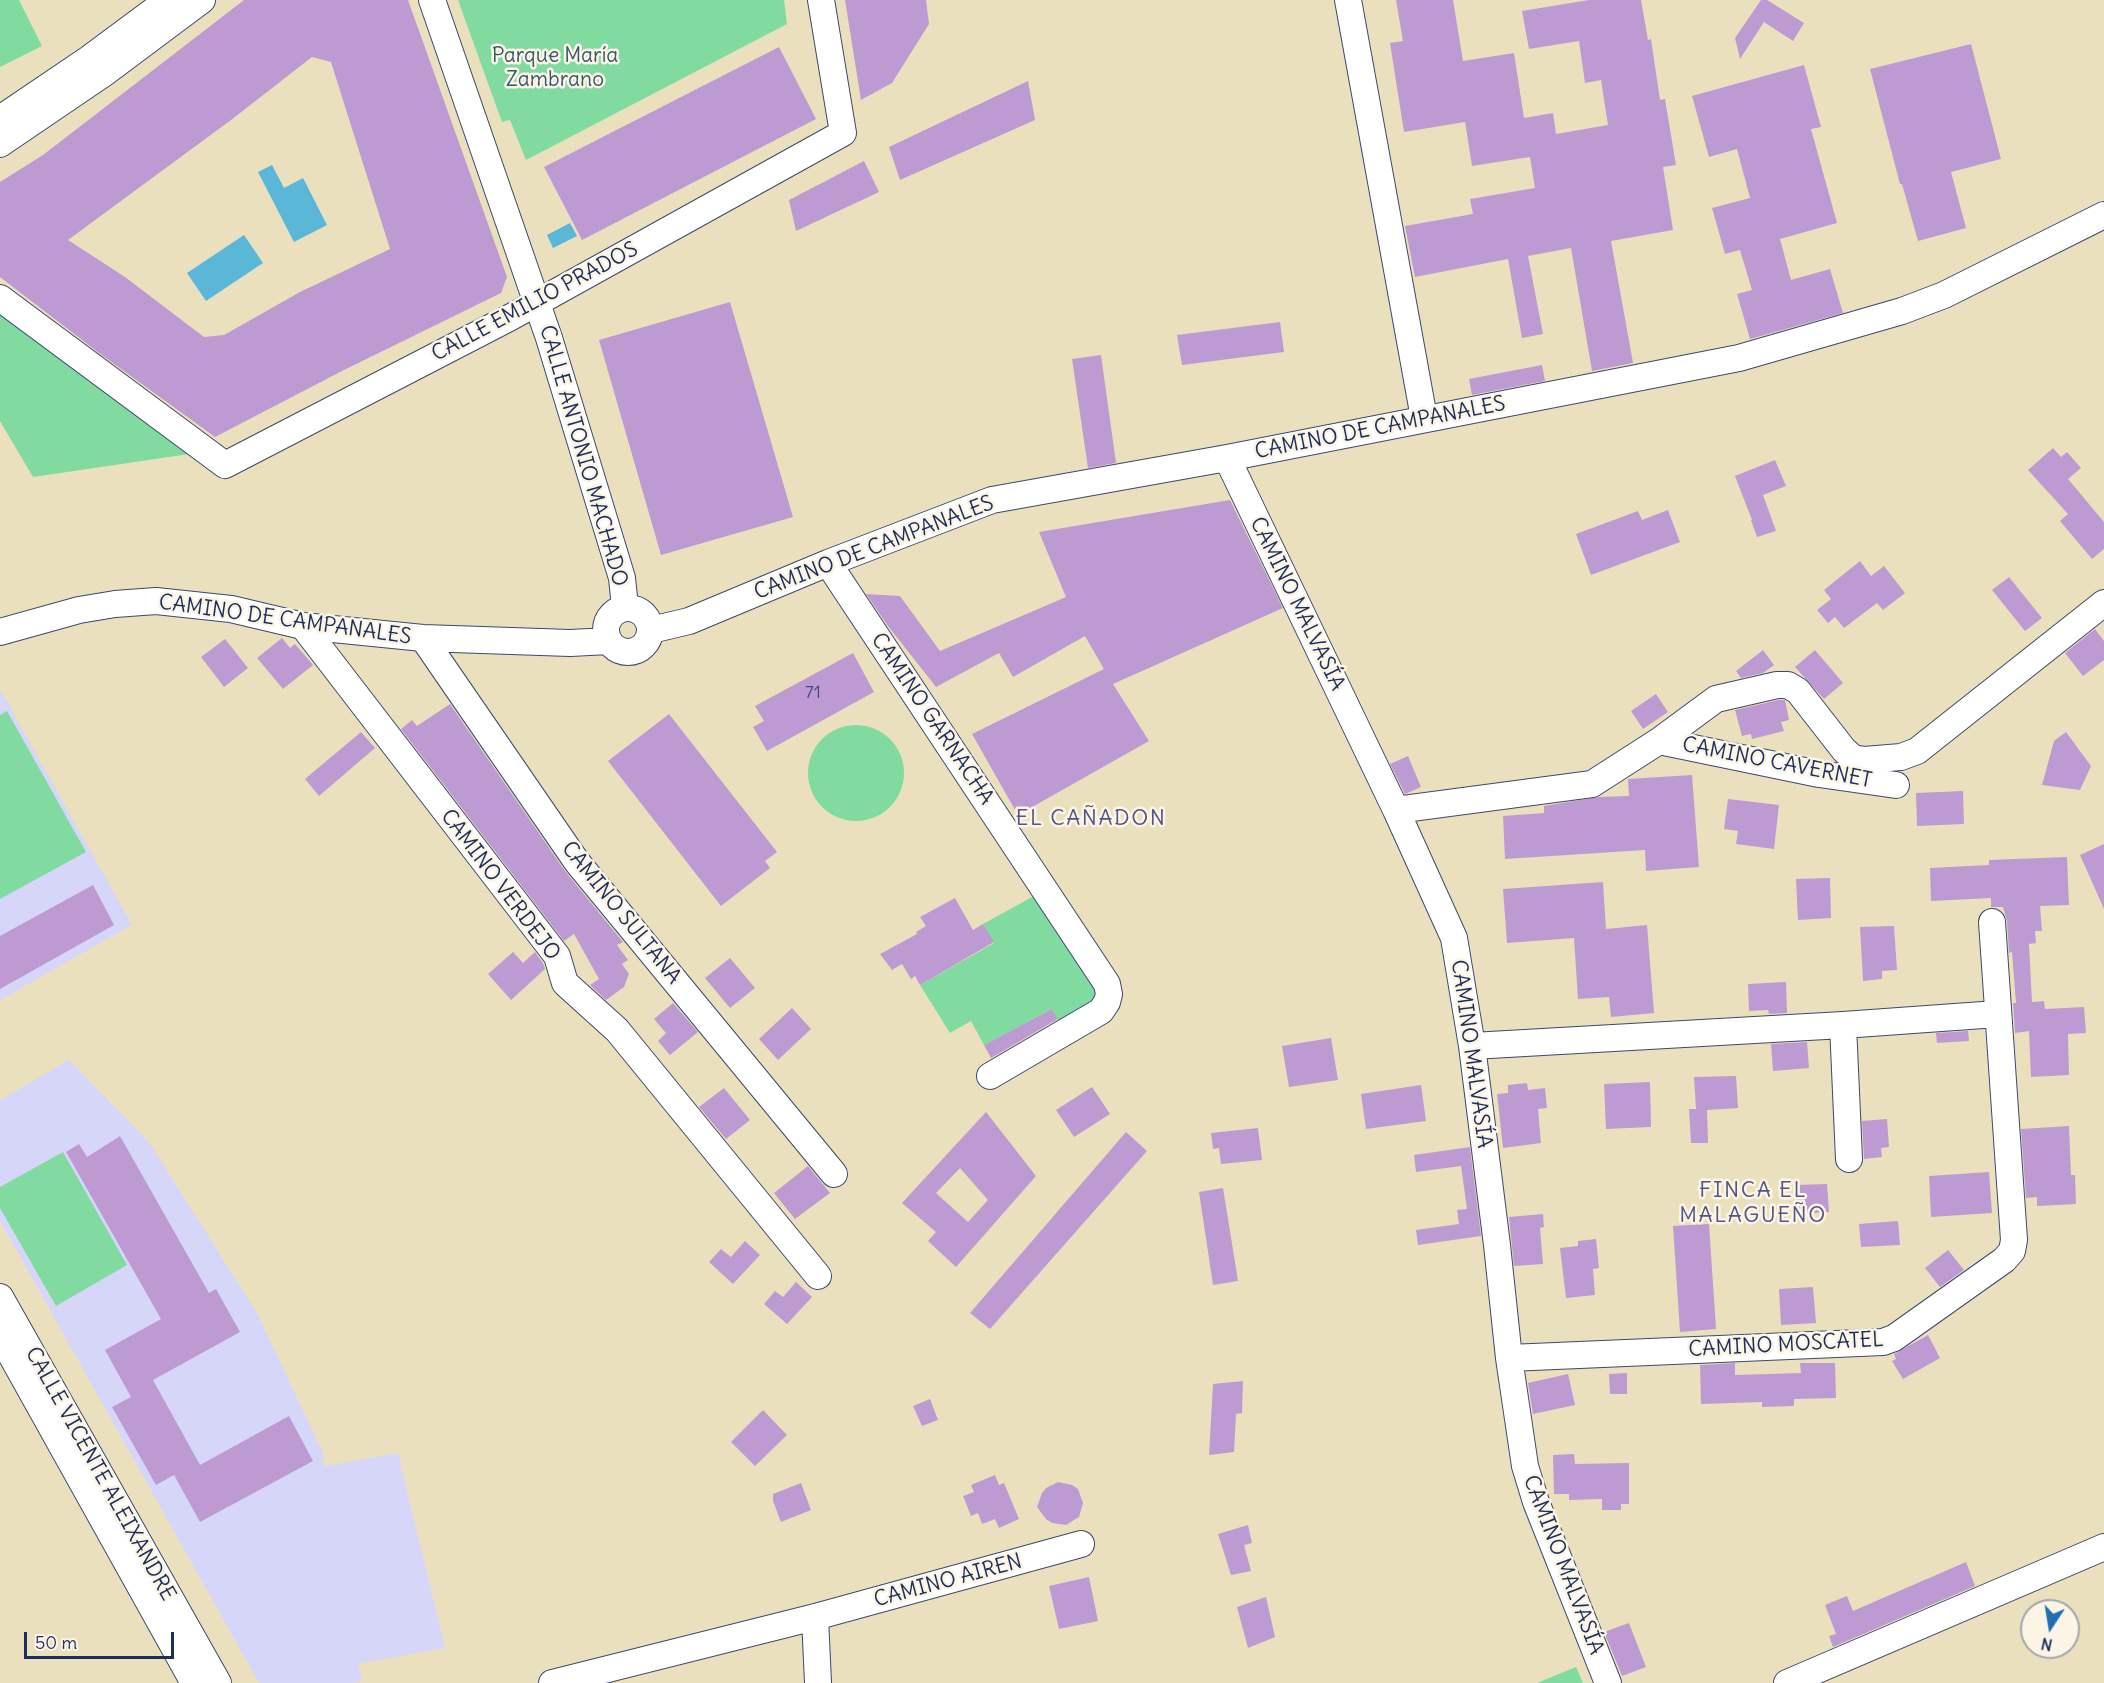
<!DOCTYPE html>
<meta charset="utf-8">
<style>
body{margin:0}
#map{position:relative;width:2104px;height:1683px;overflow:hidden;background:#ebe0bd;font-family:Delius,sans-serif}
canvas{display:block}
.north{position:absolute;left:2020px;top:1599px;width:60px;height:60px;box-sizing:border-box;background:#fcf5e5;border:2px solid #a2a6af;border-radius:50%;rotate:192deg;font-size:16px;font-weight:700;line-height:24px;text-align:center;color:#1b2f5e}
.north::after{content:'';display:block;margin:auto;width:21px;height:27px;background:#1f6fb2;clip-path:polygon(50% 0,100% 100%,50% 72%,0 100%)}
.scale{position:absolute;left:24px;top:1632px;width:150px;height:27px;box-sizing:border-box;border:3px solid #1b2f5e;border-top:0;padding-left:8px;font-size:18px;line-height:21px;white-space:nowrap;color:#1b2f5e;-webkit-text-stroke:4px #fcf5e5;paint-order:stroke}
</style>
<div id="map">
<canvas width="2104" height="1683"></canvas>
<div class="north">N</div>
<div class="scale">50 m</div>
</div>
<script>
const ctx = document.querySelector('canvas').getContext('2d');
ctx.lineJoin = 'round';
function paint(path, color) {
  ctx.fillStyle = color;
  ctx.fill(path, 'evenodd');
}
function toPath(rows) {
  const path = new Path2D();
  for (const r of rows) {
    if (r.length === 3) {
      path.moveTo(r[0] + r[2], r[1]);
      path.arc(r[0], r[1], r[2], 0, 2 * Math.PI);
      continue;
    }
    path.moveTo(r[0], r[1]);
    for (let i = 2; i < r.length; i += 2) path.lineTo(r[i], r[i + 1]);
  }
  return path;
}
function strokePath(path, color, width, dash) {
  ctx.strokeStyle = color;
  ctx.lineWidth = width;
  ctx.lineCap = dash ? 'butt' : 'round';
  ctx.setLineDash(dash || []);
  ctx.stroke(path);
}
function drawText(font, color, halo, rows, align = 'center') {
  ctx.font = font + ' Delius,sans-serif';
  ctx.lineWidth = 5;
  ctx.setLineDash([]);
  ctx.textBaseline = 'middle';
  ctx.strokeStyle = halo;
  ctx.fillStyle = color;
  for (const [text, x, y, turn = 0] of rows) {
    ctx.save();
    ctx.translate(x, y);
    ctx.rotate((+turn || 0) * Math.PI / 180);
    ctx.textAlign = isNaN(turn) ? turn : align;
    if (halo) ctx.strokeText(text, 0, 0);
    ctx.fillText(text, 0, 0);
    ctx.restore();
  }
}
const built = toPath([
 [0,689,132,925,0,1000],
 [69,1060,149,1142,257,1313,322,1451,325,1466,398,1453,445,1648,358,1664,363,1681,354,1683,259,1683,0,1221,0,1100]
]);
const green = toPath([
 [0,0,19,0,42,46,0,67],
 [458,0,784,0,787,24,526,160,510,120,502,122],
 [0,311,196,453,33,477,0,421],
 [7,711,86,852,0,899,0,715],
 [856,773,48],
 [1034,896,1096,989,1094,1005,1061,1025,1052,1009,984,1045,971,1021,950,1033,920,985,994,943,983,924],
 [63,1152,127,1265,56,1306,0,1208,0,1187],
 [1576,1667,1583,1683,1537,1683]
]);
const water = toPath([
 [272,165,284,188,303,178,327,225,294,242,258,172],
 [570,223,577,236,553,248,547,235],
 [244,235,263,263,206,301,187,273]
]);
const building = toPath([
 [244,0,408,0,507,277,501,293,342,371,215,437,99,353,0,277,0,182,43,155],
 [312,57,331,62,390,249,300,292,224,335,204,337,125,277,68,240,231,120],
 [845,0,926,0,929,24,892,83,861,100],
 [1396,0,1453,0,1463,61,1514,53,1524,118,1553,113,1556,134,1608,125,1601,80,1585,83,1579,41,1529,49,1522,11,1589,0,1641,0,1648,40,1651,39,1660,100,1665,99,1676,165,1663,167,1673,230,1611,241,1633,363,1592,371,1571,248,1528,256,1543,334,1522,338,1508,259,1415,277,1405,226,1473,214,1470,199,1535,188,1530,157,1472,166,1465,122,1404,132,1390,43,1403,41],
 [1761,0,1767,0,1804,23,1793,41,1764,22,1740,59,1735,38],
 [1971,44,2001,159,1951,172,1966,228,1918,241,1902,184,1900,184,1870,69],
 [779,47,816,119,582,240,544,167],
 [1804,65,1821,127,1811,129,1837,223,1780,239,1791,280,1830,269,1843,313,1750,339,1737,294,1752,290,1740,250,1725,254,1712,208,1750,198,1737,149,1709,157,1692,96],
 [1028,81,1035,120,900,180,889,147],
 [864,161,879,192,796,231,789,200],
 [730,302,793,517,661,555,599,340],
 [1280,322,1284,352,1182,365,1177,335],
 [1101,355,1116,463,1088,468,1072,359],
 [1542,365,1545,381,1472,395,1469,379],
 [2053,448,2061,457,2067,452,2081,468,2068,479,2104,522,2104,549,2092,559,2060,521,2068,514,2028,470],
 [1775,460,1786,486,1763,495,1776,531,1757,537,1751,520,1752,520,1735,476],
 [1230,500,1283,608,1113,684,1149,741,1018,815,972,734,1104,669,1085,636,1013,677,999,653,936,687,888,626,866,594,900,596,940,651,1066,597,1039,532],
 [1668,510,1680,542,1591,575,1576,534,1638,511,1642,520],
 [1860,561,1871,576,1884,566,1905,593,1883,610,1877,603,1844,628,1835,617,1828,623,1817,610,1831,599,1824,590],
 [2009,577,2042,618,2025,631,1992,590],
 [2095,629,2104,641,2104,660,2083,676,2065,653],
 [282,638,290,648,295,644,313,665,283,689,257,658],
 [225,639,248,668,224,687,201,657],
 [1763,650,1774,665,1763,673,1741,678,1736,671],
 [1815,650,1843,683,1824,699,1795,667],
 [853,653,874,692,767,751,753,727,764,721,755,706],
 [1656,694,1668,712,1643,729,1631,711],
 [1779,700,1785,700,1789,720,1781,722,1784,731,1752,739,1751,734,1742,736,1735,710],
 [450,704,565,871,623,942,617,945,628,960,622,964,629,974,624,987,606,1000,590,985,599,979,574,934,564,941,401,729,412,720,417,726],
 [669,714,777,852,765,861,770,868,721,906,608,761],
 [361,732,375,748,319,796,305,779],
 [2066,732,2091,766,2080,790,2042,785,2054,741],
 [1408,756,1421,787,1405,794,1390,764],
 [1692,775,1699,867,1646,871,1645,850,1505,859,1503,816,1544,813,1544,806,1598,797,1629,796,1628,779],
 [1963,791,1964,824,1917,826,1916,793],
 [1728,799,1779,805,1774,849,1736,844,1738,831,1724,829],
 [2104,844,2104,909,2080,855],
 [2067,857,2069,905,2040,906,2042,931,2035,931,2036,943,2029,944,2032,1002,2044,1001,2045,1009,2084,1007,2086,1033,2068,1034,2069,1075,2031,1077,2029,1031,2015,1033,2013,1003,2016,1003,2012,952,2009,953,2007,921,2003,907,1991,907,1991,898,1931,901,1930,868,1989,865,1989,860],
 [1830,878,1831,918,1798,920,1796,879],
 [1603,882,1606,929,1647,925,1654,1013,1611,1017,1609,997,1578,999,1574,938,1507,943,1503,889],
 [93,885,114,925,0,989,0,936],
 [955,898,973,930,983,924,994,942,920,985,915,976,911,979,902,964,892,970,880,954,917,934,916,932,926,926,920,917],
 [1894,926,1897,970,1882,971,1882,979,1863,981,1860,927],
 [513,952,523,963,535,952,543,963,545,969,511,1000,488,974],
 [730,958,755,988,730,1008,705,978],
 [1786,982,1787,1013,1769,1014,1768,1010,1749,1011,1748,984],
 [673,1003,698,1032,670,1055,658,1041,666,1033,654,1019],
 [792,1008,811,1029,778,1060,759,1039],
 [1052,1009,1058,1019,991,1058,984,1045],
 [1968,1031,1969,1041,1937,1043,1936,1033],
 [1331,1038,1338,1080,1289,1087,1282,1046],
 [1807,1042,1809,1068,1773,1071,1771,1044],
 [1736,1076,1738,1108,1707,1110,1708,1143,1691,1143,1689,1109,1696,1109,1694,1077],
 [1650,1082,1651,1127,1606,1129,1604,1084],
 [1527,1083,1528,1090,1545,1088,1547,1108,1538,1109,1541,1143,1503,1148,1497,1094,1508,1093,1508,1085],
 [1421,1085,1426,1121,1366,1129,1361,1094],
 [1092,1087,1110,1114,1074,1137,1056,1110],
 [724,1088,750,1120,726,1139,699,1107],
 [986,1112,1036,1176,956,1267,928,1241,936,1232,902,1203],
 [960,1168,988,1200,968,1222,936,1193],
 [1887,1119,1889,1147,1881,1148,1882,1157,1864,1159,1862,1121],
 [2069,1126,2071,1175,2075,1175,2076,1204,2037,1206,2037,1197,2026,1198,2021,1129],
 [1258,1128,1262,1160,1221,1164,1219,1148,1213,1149,1211,1133],
 [1126,1132,1147,1151,990,1329,970,1313],
 [120,1136,209,1293,216,1289,240,1332,153,1380,200,1465,289,1416,313,1461,200,1522,174,1475,156,1485,112,1407,131,1397,105,1350,161,1319,66,1152,79,1144,87,1157],
 [1470,1147,1481,1236,1418,1245,1416,1230,1459,1224,1457,1210,1467,1209,1461,1166,1416,1172,1414,1155],
 [808,1166,830,1193,795,1219,774,1193],
 [1989,1172,1992,1213,1931,1217,1929,1176],
 [1827,1184,1829,1212,1797,1214,1795,1185],
 [1223,1188,1238,1281,1213,1285,1199,1192],
 [1543,1214,1544,1227,1540,1228,1543,1264,1514,1266,1509,1217],
 [1898,1221,1900,1245,1861,1247,1859,1224],
 [1709,1224,1716,1329,1680,1332,1673,1226],
 [1596,1239,1599,1268,1593,1269,1595,1295,1566,1298,1560,1248,1578,1246,1578,1241],
 [745,1241,760,1255,733,1284,709,1262,721,1249,731,1257],
 [1948,1250,1964,1270,1940,1287,1925,1268],
 [796,1282,812,1297,787,1324,764,1304,775,1291,783,1297],
 [1813,1287,1816,1323,1781,1325,1779,1289],
 [1928,1335,1940,1358,1903,1379,1892,1361,1896,1359,1894,1354],
 [1735,1363,1735,1375,1801,1373,1800,1363,1835,1363,1836,1398,1794,1399,1794,1406,1762,1407,1762,1402,1701,1404,1700,1365],
 [1627,1373,1627,1394,1610,1394,1609,1374],
 [1568,1374,1575,1405,1533,1414,1528,1383],
 [1243,1381,1242,1413,1236,1414,1234,1452,1209,1455,1213,1384],
 [930,1399,938,1420,922,1426,913,1406],
 [763,1410,787,1435,755,1466,731,1442],
 [1574,1454,1575,1464,1629,1463,1629,1504,1621,1504,1621,1510,1602,1510,1602,1499,1569,1500,1569,1494,1554,1494,1553,1455],
 [995,1475,999,1485,1004,1483,1019,1519,999,1528,995,1519,982,1524,978,1513,971,1516,963,1496,974,1492,971,1485],
 [1058,1482,1072,1485,1078,1489,1083,1503,1079,1517,1066,1525,1052,1523,1046,1519,1037,1507,1042,1493,1046,1488],
 [801,1483,811,1510,781,1522,773,1501,773,1494],
 [1248,1525,1252,1543,1244,1545,1251,1571,1231,1575,1218,1534],
 [1966,1562,1975,1586,1833,1647,1829,1636,1836,1634,1825,1605,1847,1596,1853,1611],
 [1089,1577,1098,1621,1059,1629,1049,1586],
 [1266,1597,1275,1637,1248,1648,1237,1607],
 [1629,1623,1646,1667,1622,1676,1604,1632]
]);
const minor = toPath([
 [432,0,549,338,622,578,625,607],
 [1348,0,1424,418],
 [0,119,90,58,168,0],
 [0,144,103,74,202,0],
 [0,298,225,465,511,317,843,133,821,0],
 [1227,458,1396,810,1454,938,1472,1046,1497,1245,1509,1358,1525,1466,1536,1502,1608,1683],
 [828,563,1107,984,1109,994,1107,1002,1101,1011,990,1076],
 [628,630,22],
 [303,626,557,956,565,983,617,1030,818,1276],
 [651,630,689,621,828,563,992,500,1227,458,1739,358,1902,311,1944,295,2104,215],
 [0,632,79,610,115,604,156,601,231,609,303,626,423,638,570,643,609,641],
 [423,638,577,862,834,1174],
 [1659,741,1819,774,1896,785],
 [1396,810,1592,784,1659,741,1716,699,1777,685,1788,685,1798,691,1844,750,1853,758,1864,760,1901,757,1917,751,2104,603],
 [1843,1025,1849,1159],
 [1472,1046,1843,1025,1997,1014],
 [0,1297,218,1683],
 [0,1335,194,1683],
 [1509,1358,1883,1342,1894,1338,2004,1260,2012,1251,2014,1240,1992,922],
 [815,1617,818,1683],
 [552,1683,815,1617,1081,1544],
 [1787,1683,2104,1547]
]);
const numberNames = [
 ["71",813,693]
];
const parkNames = [
 ["Parque María",555,56],
 ["Zambrano",555,80]
];
const streetNames = [
 ["CALLE EMILIO PRADOS",535,302,-28],
 ["CAMINO DE CAMPANALES",1380,428,-11],
 ["CALLE ANTONIO MACHADO",583,456,74],
 ["CAMINO DE CAMPANALES",874,548,-21],
 ["CAMINO MALVASÍA",1297,604,64],
 ["CAMINO DE CAMPANALES",285,620,8],
 ["CAMINO GARNACHA",932,719,56],
 ["CAMINO CAVERNET",1777,763,11],
 ["CAMINO VERDEJO",500,885,53],
 ["CAMINO SULTANA",621,913,51],
 ["CAMINO MALVASÍA",1471,1054,82],
 ["CAMINO MOSCATEL",1786,1345,-3],
 ["CALLE VICENTE ALEIXANDRE",100,1474,61],
 ["CAMINO MALVASÍA",1563,1565,69],
 ["CAMINO AIREN",948,1581,-15]
];
const neighbourhoodNames = [
 ["EL CAÑADON",1091,819],
 ["FINCA EL",1753,1191],
 ["MALAGUEÑO",1753,1216]
];
paint(built, '#d6d7f8');
paint(green, '#81daa0');
paint(water, '#5ab7d8');
paint(building, '#bd9bd2');
strokePath(minor, '#3a4a6c', 28);
strokePath(minor, '#fff', 26);
drawText('18px', '#444a7b', null, numberNames);
drawText('21px', '#345a6e', '#fcf5e5', parkNames);
drawText('21px', '#1b2f5e', '#fcf5e5', streetNames);
ctx.letterSpacing = '1.5px';
drawText('22px', '#545587', '#fcf5e5', neighbourhoodNames);
ctx.letterSpacing = '0px';
</script>
